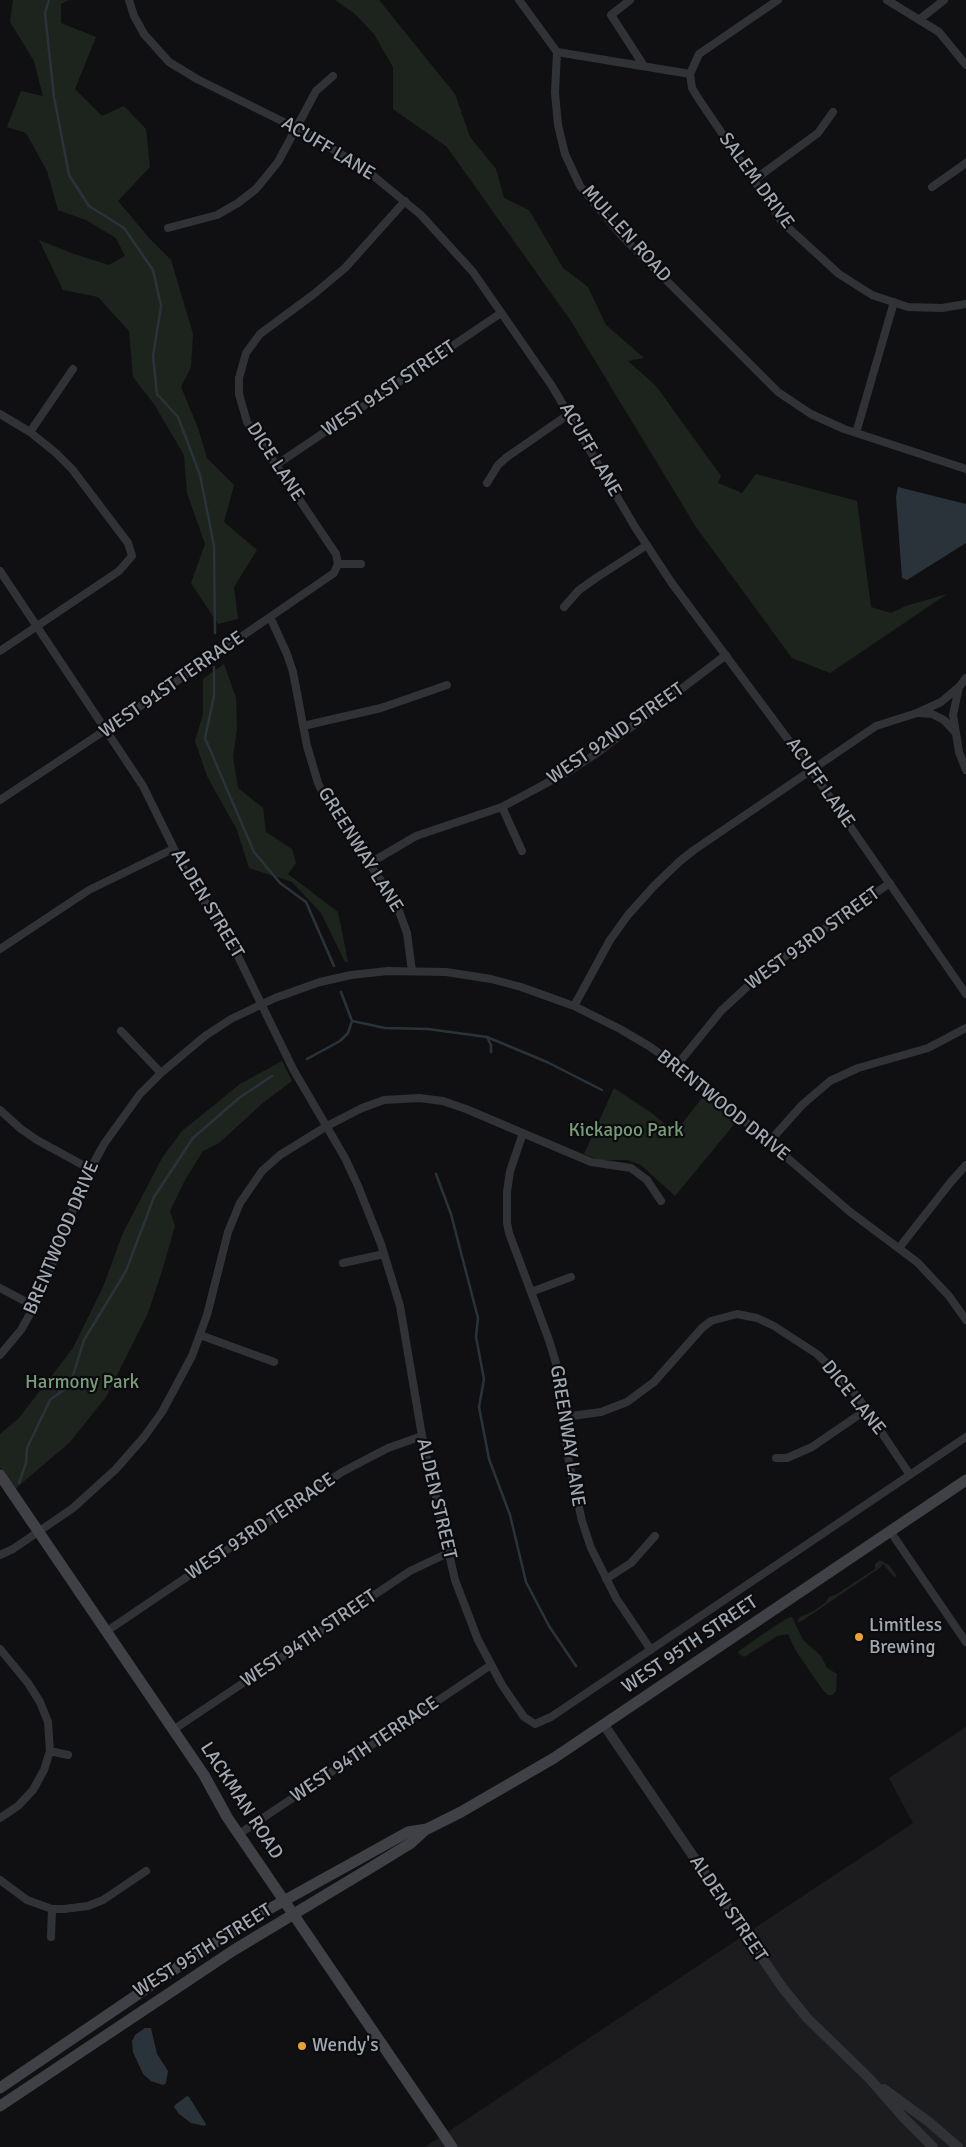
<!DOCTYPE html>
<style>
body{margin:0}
canvas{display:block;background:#101012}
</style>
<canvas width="966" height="2147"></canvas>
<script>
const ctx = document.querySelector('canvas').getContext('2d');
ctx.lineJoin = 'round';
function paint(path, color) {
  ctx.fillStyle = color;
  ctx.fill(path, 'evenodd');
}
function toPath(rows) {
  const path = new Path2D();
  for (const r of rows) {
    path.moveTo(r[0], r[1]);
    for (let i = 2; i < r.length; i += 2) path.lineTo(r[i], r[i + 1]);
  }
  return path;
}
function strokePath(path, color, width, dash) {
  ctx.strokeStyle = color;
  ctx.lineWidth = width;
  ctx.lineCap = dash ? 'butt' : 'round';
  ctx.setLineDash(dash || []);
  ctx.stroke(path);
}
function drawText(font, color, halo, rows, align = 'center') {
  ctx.font = font + ' Signika,sans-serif';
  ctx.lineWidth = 4.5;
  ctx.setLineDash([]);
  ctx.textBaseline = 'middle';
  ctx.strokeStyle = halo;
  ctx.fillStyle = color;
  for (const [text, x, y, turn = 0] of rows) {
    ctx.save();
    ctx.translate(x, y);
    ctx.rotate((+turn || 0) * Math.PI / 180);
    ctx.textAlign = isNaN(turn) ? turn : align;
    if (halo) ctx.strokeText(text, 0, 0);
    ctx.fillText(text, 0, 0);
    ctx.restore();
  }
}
const built = toPath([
 [966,1727,966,2147,425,2147,913,1823,889,1778]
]);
const green = toPath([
 [13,0,69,0,61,4,61,23,96,37,75,89,102,116,124,106,146,129,150,167,118,201,150,239,171,260,193,334,191,367,181,387,198,428,207,458,234,485,224,522,257,550,234,587,238,619,218,624,191,583,205,544,187,493,184,455,154,404,133,377,129,331,98,297,63,290,39,240,74,254,109,265,125,256,116,238,86,220,58,210,47,171,26,133,7,127,21,91,43,96,34,61,10,22],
 [335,0,379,0,455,94,470,137,496,169,504,198,529,210,563,268,588,287,606,325,644,358,628,361,656,386,721,476,718,483,742,493,756,474,857,501,871,607,891,613,906,606,947,594,830,673,792,658,696,527,571,321,447,147,393,109,393,67,374,34,355,14],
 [224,664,236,698,237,729,233,757,238,788,263,808,266,832,292,849,296,863,288,874,338,912,348,962,345,962,321,913,292,882,249,868,237,830,207,776,195,741,203,714,203,679],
 [282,1061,292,1081,264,1102,219,1143,203,1151,185,1180,170,1211,175,1226,162,1271,148,1313,106,1397,70,1442,15,1489,0,1467,0,1434,19,1418,73,1348,103,1287,123,1233,162,1158,182,1131,208,1110,240,1084],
 [614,1088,653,1114,675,1133,704,1095,736,1122,675,1196,641,1165,627,1160,600,1160,584,1154],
 [880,1560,889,1565,896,1575,895,1578,883,1564,881,1567,802,1621,797,1622,800,1617,812,1612,825,1603,829,1597,837,1594,875,1569,875,1564],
 [792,1617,803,1640,821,1656,827,1668,837,1674,836,1691,832,1695,828,1695,823,1690,796,1651,788,1634,777,1636,744,1657,738,1653,739,1651,760,1636,786,1619]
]);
const water = toPath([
 [898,487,966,504,966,543,907,580,902,578,896,497],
 [145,2028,151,2028,157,2054,168,2071,166,2083,163,2085,151,2081,143,2074,133,2052,132,2041,135,2035],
 [187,2096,189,2097,206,2124,205,2126,191,2123,179,2114,174,2107,175,2105]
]);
const stream = toPath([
 [49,0,45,13,54,97,69,175,89,206,124,228,153,270,161,306,153,356,157,394,178,417,200,475,214,546,215,633],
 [214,667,214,696,205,738,254,852,280,883,306,902,334,966],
 [352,1021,385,1028,428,1029,487,1037,547,1062,602,1090],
 [487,1037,491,1045,491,1052],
 [307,1059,340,1041,348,1033,352,1021,341,992],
 [436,1174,451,1214,478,1318,476,1337,484,1379,479,1407,489,1459,510,1515,526,1582,549,1626,576,1666],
 [19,1483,26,1463,27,1448,50,1400,70,1385,84,1340,126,1271,154,1197,193,1138,239,1098,272,1076]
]);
const minor = toPath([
 [129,0,134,16,144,34,169,62,197,79,310,135,365,169,421,215,473,272,552,386,635,527,671,582,816,777,966,994],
 [519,0,557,52],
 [630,0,611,15,644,66],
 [887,0,939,32,966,65],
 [920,19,944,0],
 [690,74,557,52,555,93,558,125,565,154,580,186,622,236,778,392,811,414,844,429,966,469],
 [690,74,692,88,698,98,782,222,839,274,872,295,908,307,942,308,966,304],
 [690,74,699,54,778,0],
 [754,180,818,133,833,112],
 [932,187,966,163],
 [168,228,217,215,238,203,256,189,278,162,316,91,333,76],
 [0,414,30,432,56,453,72,469,128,543,132,556,119,571,0,651],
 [30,432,73,369],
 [856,433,894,302],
 [276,465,501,313],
 [487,483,498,465,507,457,569,414],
 [338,564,336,554,247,422,239,394,239,378,246,353,260,334,314,294,345,268,405,201],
 [338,564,361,564],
 [0,571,143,786,184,869,233,946,293,1069,345,1158,358,1186,381,1244,400,1306,422,1436,455,1580,478,1640,502,1685,524,1717,535,1724,551,1717,966,1437],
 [564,607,579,590,596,578,647,545],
 [270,617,287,654,293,672,307,746,318,783,327,801,396,903,407,933,412,971],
 [959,687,953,715,959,752,966,770],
 [919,713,932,714,944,720,954,731],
 [303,726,381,708,447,685],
 [0,800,107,729,334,573,338,564],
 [502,807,522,851],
 [370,863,416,836,502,807,571,770,597,753,726,655],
 [0,949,89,890,173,849],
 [574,1006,610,940,628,915,654,886,680,861,694,850,876,726,917,713,941,702,959,687,966,678],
 [121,1031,161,1073],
 [677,1065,721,1011,764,971,890,883],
 [0,1110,21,1129,37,1140,90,1169],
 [523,1133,510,1171,507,1192,507,1223,509,1233,549,1340,559,1373,568,1457,582,1521,591,1548,616,1598,651,1650],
 [769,1142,802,1105,830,1081,858,1068,928,1048,966,1028],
 [899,1248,950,1183,966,1165],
 [343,1263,384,1254],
 [0,1288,34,1306],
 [531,1292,571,1277],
 [200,1335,274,1362],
 [0,1355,21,1330,41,1294,83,1183,104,1144,140,1094,161,1073,205,1036,231,1019,275,998,320,982,351,975,388,971,446,972,491,979,521,987,574,1006,620,1029,649,1046,698,1081,849,1211,917,1262,949,1296,966,1320],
 [564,1417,601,1412,627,1402,654,1382,702,1328,711,1321,737,1314,757,1318,774,1326,817,1354,838,1374,857,1396,910,1475],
 [776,1458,787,1458,812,1447,866,1410],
 [890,1531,966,1642],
 [0,1555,13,1549,73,1508,116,1469,144,1437,162,1412,192,1356,207,1315,228,1232,240,1203,262,1171,280,1155,327,1126,362,1108,384,1100,419,1098,443,1101,466,1109,591,1162,631,1168,647,1180,661,1201],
 [606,1579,631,1563,655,1536],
 [107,1631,342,1472,388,1448,422,1436],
 [0,1649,28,1683,40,1702,48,1722,50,1751,44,1770,33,1790,18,1806,0,1818],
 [173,1730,410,1571,448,1553],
 [50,1751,68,1755],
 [239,1834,491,1665],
 [0,1880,27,1900,52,1909,64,1909,88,1906,103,1900,146,1871],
 [51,1937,52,1909]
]);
const tertiary = toPath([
 [604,1725,782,1987,807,2018,869,2078,904,2118,933,2147],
 [884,2089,929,2122,958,2147]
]);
const secondary = toPath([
 [0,1475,204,1775,227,1817,452,2147],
 [0,2088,178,1967,253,1918,408,1832,427,1829,461,1812,554,1758,966,1480],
 [0,2106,234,1950,367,1870,411,1843,425,1830]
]);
const markers = [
 [859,1637,5,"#eaa330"],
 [302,2046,5,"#eaa330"]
];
const streetNames = [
 ["ACUFF LANE",328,149,31],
 ["SALEM DRIVE",756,181,54],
 ["MULLEN ROAD",626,234,48],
 ["WEST 91ST STREET",389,389,-34],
 ["ACUFF LANE",590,450,60],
 ["DICE LANE",275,462,57],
 ["WEST 91ST TERRACE",172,685,-35],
 ["WEST 92ND STREET",616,734,-35],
 ["ACUFF LANE",820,783,55],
 ["GREENWAY LANE",360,850,58],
 ["ALDEN STREET",207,904,59],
 ["WEST 93RD STREET",813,939,-36],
 ["BRENTWOOD DRIVE",723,1106,39],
 ["BRENTWOOD DRIVE",62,1238,-67],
 ["DICE LANE",853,1398,51],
 ["GREENWAY LANE",567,1436,81],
 ["ALDEN STREET",436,1499,77],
 ["WEST 93RD TERRACE",261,1527,-34],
 ["WEST 94TH STREET",309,1639,-34],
 ["WEST 95TH STREET",690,1645,-34],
 ["WEST 94TH TERRACE",365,1750,-34],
 ["LACKMAN ROAD",241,1801,57],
 ["ALDEN STREET",728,1909,56],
 ["WEST 95TH STREET",203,1951,-32]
];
const parkNames = [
 ["Kickapoo Park",626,1131],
 ["Harmony Park",82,1383]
];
const poiNames = [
 ["Limitless",869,1626],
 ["Brewing",869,1648],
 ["Wendy's",312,2046]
];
paint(built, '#1c1c1f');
paint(green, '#1d241d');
paint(water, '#2a3339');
strokePath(stream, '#2a3339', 2.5);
strokePath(minor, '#313236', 8);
strokePath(tertiary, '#313236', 10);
strokePath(secondary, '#404146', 11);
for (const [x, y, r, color] of markers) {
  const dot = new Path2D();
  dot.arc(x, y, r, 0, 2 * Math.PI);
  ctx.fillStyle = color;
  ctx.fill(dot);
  strokePath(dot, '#0b0b0d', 2);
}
drawText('19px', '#a2a8b2', '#0b0b0d', streetNames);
drawText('19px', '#799c7a', '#0b0b0d', parkNames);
drawText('19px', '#a2a8b2', '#0b0b0d', poiNames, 'left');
</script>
